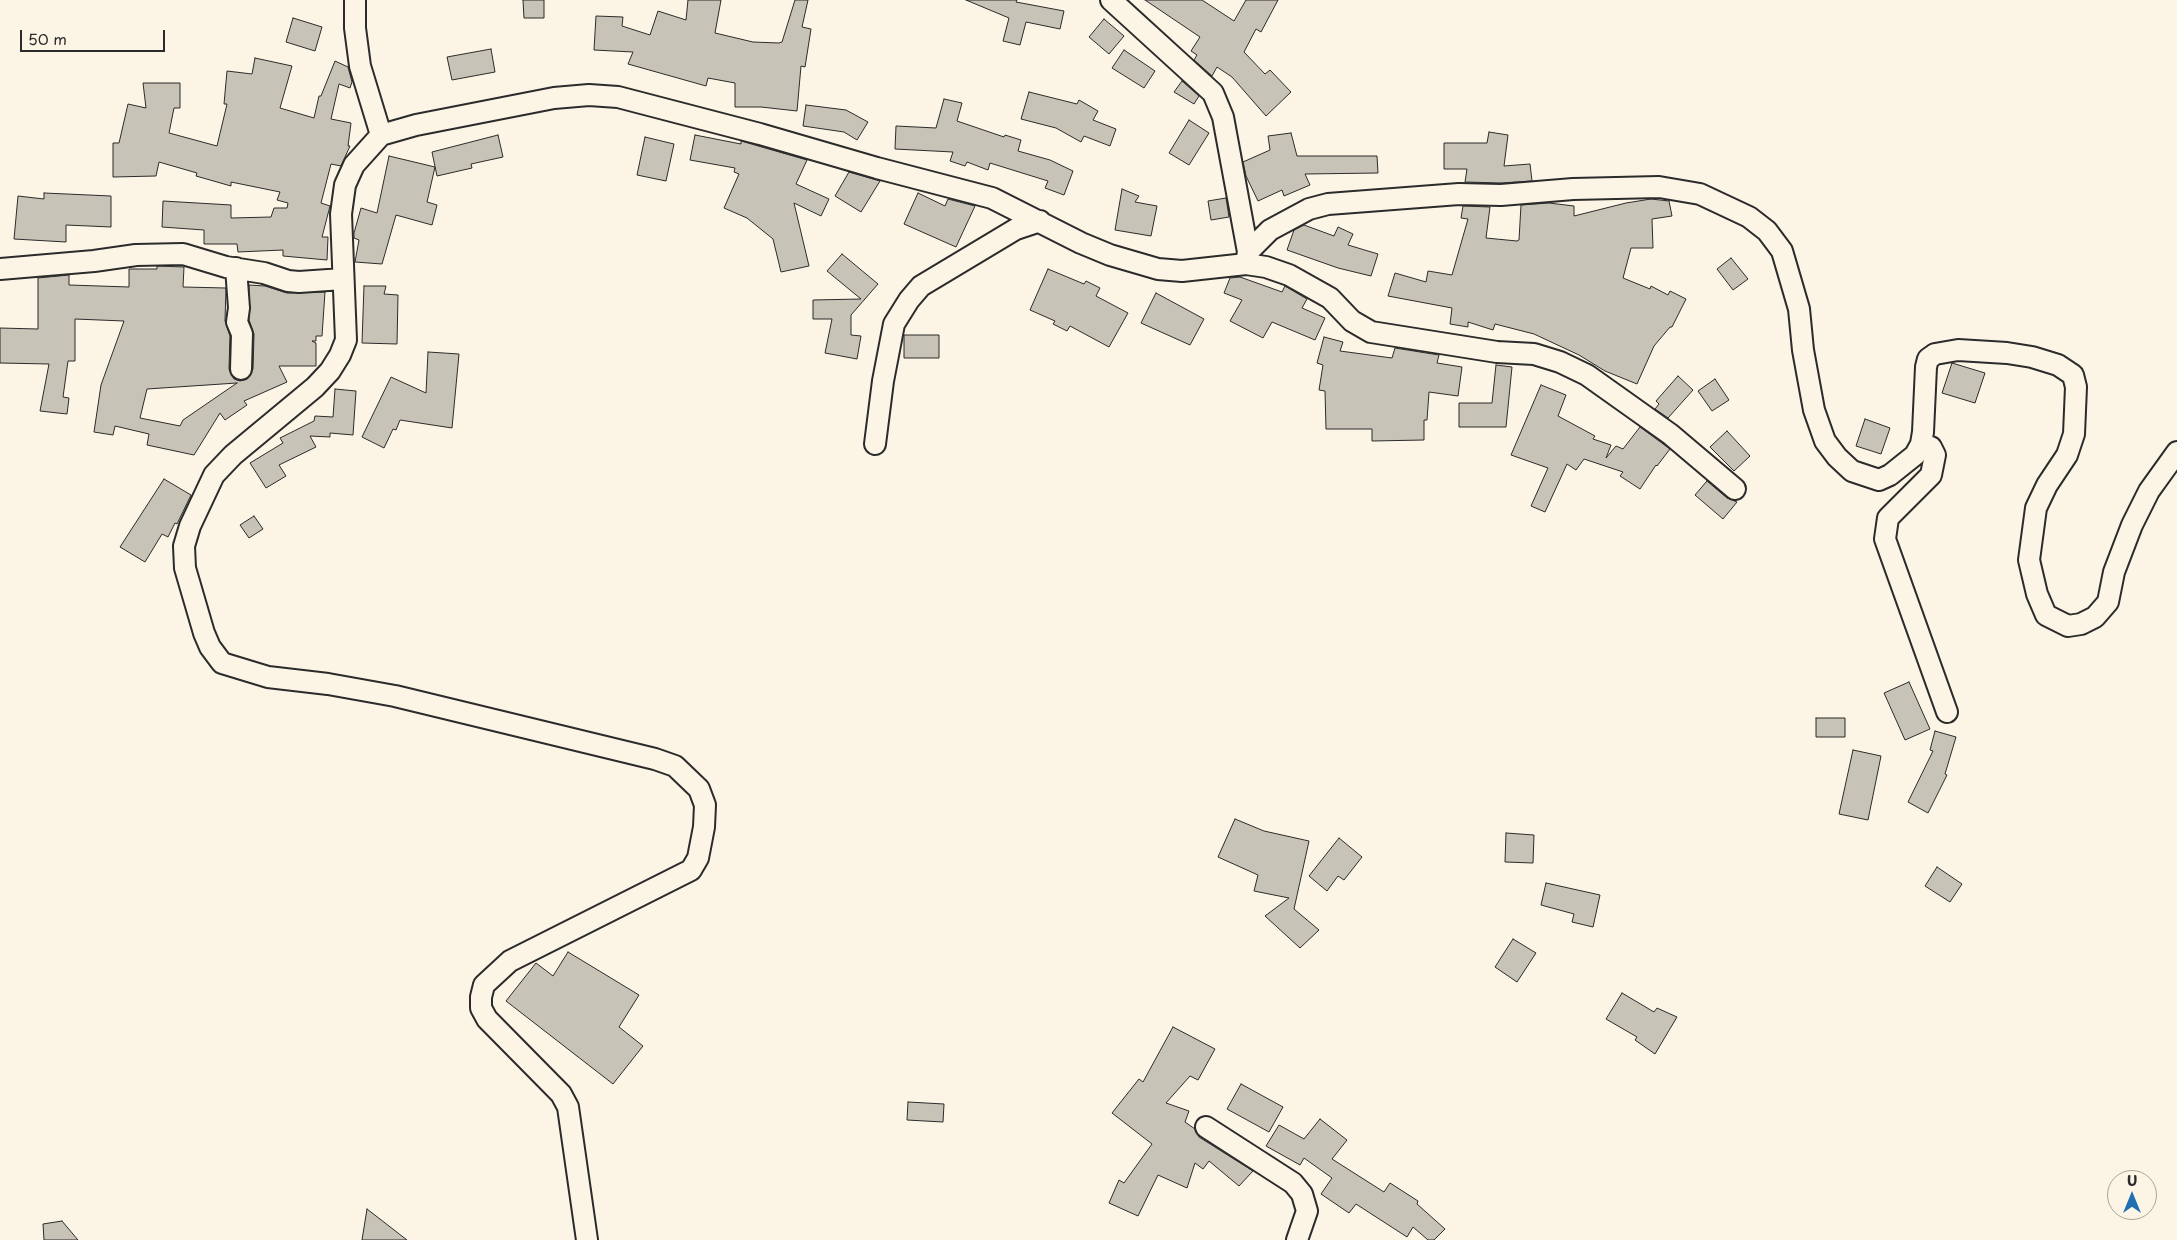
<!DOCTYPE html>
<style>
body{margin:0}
#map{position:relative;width:2177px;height:1240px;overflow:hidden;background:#fcf5e5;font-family:"Playpen Sans",sans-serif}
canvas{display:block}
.north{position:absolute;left:2107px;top:1170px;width:50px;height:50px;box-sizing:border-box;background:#fcf5e5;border:1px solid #a8a49b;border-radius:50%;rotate:0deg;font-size:14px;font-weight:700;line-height:20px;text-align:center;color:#2b2b2b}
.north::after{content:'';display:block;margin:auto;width:18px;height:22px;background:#1f6fb2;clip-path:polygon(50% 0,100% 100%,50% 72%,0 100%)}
.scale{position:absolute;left:20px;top:30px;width:145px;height:22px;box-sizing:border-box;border:2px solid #2b2b2b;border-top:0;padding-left:6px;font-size:15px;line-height:18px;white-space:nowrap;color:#2b2b2b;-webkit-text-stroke:4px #fcf5e5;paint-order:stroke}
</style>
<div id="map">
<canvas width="2177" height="1240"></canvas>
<div class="north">U</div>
<div class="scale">50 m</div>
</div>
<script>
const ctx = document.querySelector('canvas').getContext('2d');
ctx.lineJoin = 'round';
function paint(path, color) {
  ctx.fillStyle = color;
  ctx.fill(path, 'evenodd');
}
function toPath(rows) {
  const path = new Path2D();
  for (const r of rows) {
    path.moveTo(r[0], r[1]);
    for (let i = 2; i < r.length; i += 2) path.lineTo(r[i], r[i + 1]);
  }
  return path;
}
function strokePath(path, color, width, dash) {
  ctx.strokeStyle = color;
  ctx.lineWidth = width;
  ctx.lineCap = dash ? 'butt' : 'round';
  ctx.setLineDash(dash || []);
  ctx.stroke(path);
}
const building = toPath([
 [523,0,544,0,544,18,524,18,523,0],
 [688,0,721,0,715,33,753,42,779,43,782,42,795,0,808,0,802,27,811,29,805,67,801,66,797,111,761,107,735,107,735,83,708,78,706,86,628,64,633,52,594,50,596,16,623,17,622,26,650,35,658,11,686,20,688,0],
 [966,0,1017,0,1016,2,1064,11,1060,29,1026,22,1020,45,1003,41,1009,18,966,0],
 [1145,0,1202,0,1234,21,1246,0,1278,0,1261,32,1256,29,1244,52,1265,74,1270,70,1291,92,1266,116,1232,77,1217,67,1212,76,1194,60,1197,55,1191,51,1200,37,1145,0],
 [293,18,322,27,315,51,286,42,293,18],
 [1104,19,1124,36,1109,54,1089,37,1104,19],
 [491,49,495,72,452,80,447,57,491,49],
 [1124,50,1155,71,1144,88,1112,68,1124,50],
 [255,58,292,66,280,108,314,118,319,96,321,96,335,61,348,67,352,82,350,88,339,84,331,119,351,123,348,146,350,146,341,166,331,164,321,203,330,206,322,237,328,237,327,260,283,256,283,250,238,252,237,244,204,244,204,230,162,227,163,201,231,205,231,218,271,217,274,208,287,208,288,203,277,200,280,192,231,182,231,186,196,176,197,173,159,162,156,176,113,177,113,143,119,143,128,104,146,108,143,83,180,83,180,108,174,108,169,133,217,146,227,104,224,104,227,71,252,74,255,58],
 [1182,81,1199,96,1194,104,1174,92,1182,81],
 [1029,92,1077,104,1079,100,1098,111,1093,120,1116,129,1110,146,1084,136,1081,142,1056,128,1021,119,1029,92],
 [944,99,962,103,957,121,1004,137,1005,135,1021,140,1018,151,1050,160,1073,171,1064,195,1045,188,1048,181,990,163,988,170,967,162,965,166,950,161,953,152,895,149,896,126,936,128,944,99],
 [806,105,846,110,868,122,857,140,844,132,803,126,806,105],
 [1189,120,1209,133,1189,165,1169,153,1189,120],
 [1489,132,1508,135,1504,166,1530,164,1532,181,1501,183,1465,182,1467,169,1444,169,1444,143,1487,143,1489,132],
 [1291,133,1297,156,1377,156,1378,173,1305,174,1310,185,1284,196,1282,190,1258,201,1246,176,1243,162,1270,150,1268,136,1291,133],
 [498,135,503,157,471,164,472,168,437,176,432,152,498,135],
 [695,135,741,144,741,141,807,160,796,184,829,199,821,216,794,203,809,266,781,272,773,239,747,218,724,208,739,174,734,172,735,168,690,160,695,135],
 [645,137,674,144,666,181,637,175,645,137],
 [389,156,435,167,427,202,437,205,432,225,396,215,382,264,355,262,359,240,354,238,354,233,361,208,377,213,389,156],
 [849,172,880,181,861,212,835,196,849,172],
 [1122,189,1139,196,1135,202,1157,206,1151,236,1115,230,1122,189],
 [44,193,111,196,111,227,66,225,66,242,14,239,18,196,44,199,44,193],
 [918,193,945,206,948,199,975,206,956,247,904,224,918,193],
 [1226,198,1229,217,1211,220,1208,201,1226,198],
 [1651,199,1669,201,1672,216,1652,219,1653,248,1631,248,1623,278,1650,289,1651,286,1668,295,1670,291,1686,299,1672,327,1670,327,1654,346,1637,384,1605,371,1579,355,1534,334,1495,324,1493,330,1468,322,1468,327,1450,324,1452,308,1388,296,1395,273,1426,282,1428,271,1452,275,1468,219,1461,218,1463,206,1490,207,1486,238,1517,241,1519,240,1521,205,1549,203,1574,206,1574,216,1626,203,1651,199],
 [1304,225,1334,236,1338,227,1353,234,1348,245,1378,254,1371,276,1338,268,1287,250,1294,230,1304,225],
 [842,254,878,284,851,315,851,335,861,336,857,359,825,353,832,319,813,319,813,300,861,299,827,271,842,254],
 [1731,258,1748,279,1733,290,1717,269,1731,258],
 [157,266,184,267,183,287,226,288,225,321,230,336,229,369,234,379,240,381,247,379,253,369,254,334,249,320,249,285,265,286,287,293,325,292,322,336,316,336,316,341,312,341,316,343,316,366,279,366,287,382,244,401,247,405,225,420,220,413,194,455,147,445,149,434,115,426,113,435,94,432,101,385,124,321,75,319,75,361,68,361,63,397,69,398,67,414,40,411,49,364,0,363,0,328,38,329,38,278,69,275,69,285,129,287,129,269,157,269,157,266],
 [237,383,183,420,180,426,140,418,147,389,237,383],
 [1048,269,1084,284,1086,281,1100,288,1096,296,1128,313,1109,347,1070,326,1067,331,1053,324,1055,321,1030,310,1048,269],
 [1240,277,1282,292,1285,286,1307,299,1302,308,1325,318,1315,340,1272,322,1263,338,1230,321,1242,300,1224,293,1230,278,1240,277],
 [364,286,386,286,384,294,398,295,397,344,362,343,364,286],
 [1156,293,1204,319,1190,345,1141,323,1156,293],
 [904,335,939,335,939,358,904,358,904,335],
 [1324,337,1343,342,1340,351,1392,358,1395,348,1439,355,1437,363,1462,367,1458,396,1429,392,1427,420,1424,420,1424,440,1372,441,1372,429,1326,429,1325,391,1319,390,1323,365,1317,363,1324,337],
 [428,352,459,354,452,428,400,420,396,430,393,429,384,448,362,437,391,377,426,393,428,352],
 [1952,363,1985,373,1975,403,1942,393,1952,363],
 [1496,365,1512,367,1506,427,1459,427,1459,403,1492,403,1496,365],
 [1678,376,1693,390,1668,418,1655,409,1659,404,1656,401,1678,376],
 [1715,379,1729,400,1712,411,1698,391,1715,379],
 [1541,385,1566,395,1558,416,1595,436,1593,439,1611,445,1606,458,1616,446,1623,449,1640,427,1670,449,1657,466,1656,465,1640,489,1620,476,1623,472,1584,459,1576,470,1567,464,1545,512,1531,506,1548,468,1511,455,1541,385],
 [335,389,356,391,353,435,330,433,330,437,310,436,316,447,279,465,286,476,266,488,250,463,283,443,280,438,314,421,315,416,333,417,335,389],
 [1865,419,1890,428,1881,454,1856,446,1865,419],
 [1727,431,1750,456,1734,471,1710,447,1727,431],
 [164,479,191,495,177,524,175,523,168,537,162,534,145,562,120,547,164,479],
 [1707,481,1727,498,1737,502,1723,519,1695,495,1707,481],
 [254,516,263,529,249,538,240,525,254,516],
 [1909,682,1930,729,1905,740,1884,693,1909,682],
 [1816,718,1845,718,1845,737,1816,737,1816,718],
 [1935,731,1956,737,1945,774,1947,775,1928,813,1908,802,1933,751,1930,750,1935,731],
 [1853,750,1881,756,1868,820,1839,814,1853,750],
 [1235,819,1264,831,1309,841,1294,909,1319,930,1300,948,1265,916,1289,898,1254,891,1258,875,1218,857,1235,819],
 [1506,833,1534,835,1533,863,1505,862,1506,833],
 [1339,838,1362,857,1344,880,1338,876,1327,891,1309,876,1339,838],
 [1937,867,1962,884,1950,902,1925,886,1937,867],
 [1546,883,1600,895,1593,927,1572,922,1574,914,1541,905,1546,883],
 [1513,939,1536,953,1517,982,1495,967,1513,939],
 [568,952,639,995,619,1027,643,1046,613,1084,506,1001,536,963,553,976,568,952],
 [1622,993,1654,1012,1657,1008,1677,1017,1655,1054,1635,1040,1637,1037,1606,1019,1622,993],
 [1173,1027,1215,1049,1198,1080,1190,1076,1166,1103,1189,1111,1185,1122,1195,1129,1199,1137,1253,1171,1239,1186,1209,1161,1203,1169,1195,1163,1187,1188,1158,1175,1138,1216,1109,1203,1119,1180,1124,1183,1152,1144,1112,1113,1139,1079,1143,1082,1173,1027],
 [1241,1084,1283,1107,1269,1132,1227,1109,1241,1084],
 [908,1102,944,1104,943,1122,907,1120,908,1102],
 [1320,1119,1347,1140,1332,1159,1384,1192,1390,1183,1418,1201,1417,1204,1445,1229,1434,1240,1428,1240,1413,1227,1407,1237,1356,1204,1349,1213,1321,1194,1332,1178,1304,1158,1300,1165,1266,1146,1279,1125,1304,1139,1320,1119],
 [367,1209,407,1240,362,1240,367,1209],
 [62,1221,78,1240,44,1240,43,1224,62,1221]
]);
const minor = toPath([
 [355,0,355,28,360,66,381,135],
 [1111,0,1213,93,1223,117,1248,252,1246,262],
 [1248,252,1270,230,1309,209,1328,204,1459,194,1501,195,1573,189,1659,187,1700,194,1749,217,1767,231,1782,251,1799,309,1803,350,1814,410,1825,441,1837,457,1852,471,1879,480,1890,475,1915,455,1921,444,1923,432,1926,367,1928,359,1935,354,1958,350,2007,353,2032,357,2058,365,2073,375,2076,387,2074,434,2067,455,2047,485,2036,508,2029,560,2037,594,2046,615,2068,626,2081,624,2095,617,2108,602,2114,572,2132,525,2149,491,2177,452],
 [236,268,239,308,237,322,242,334,241,369],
 [0,269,94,261,136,255,183,254,226,267,264,273,288,281,299,282,343,279],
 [875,444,883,381,894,324,909,300,921,286,1016,229,1040,221],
 [1921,444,1931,447,1935,455,1931,475,1888,518,1885,539,1947,712],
 [1206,1127,1293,1183,1302,1194,1307,1211,1297,1240],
 [587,1240,568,1107,561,1094,487,1019,481,1008,481,997,484,985,510,961,691,870,698,858,704,827,705,805,699,789,675,766,655,759,395,696,328,684,268,677,222,663,210,647,204,633,185,568,184,546,190,526,214,475,233,455,315,387,330,371,340,355,346,340,341,214,345,185,354,165,381,135,416,125,554,98,589,95,618,97,760,134,877,168,992,198,1081,243,1110,255,1158,269,1182,271,1246,264,1266,267,1289,275,1330,298,1352,321,1371,332,1497,352,1534,354,1560,362,1587,375,1670,434,1735,489]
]);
paint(building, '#c8c3b7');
strokePath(building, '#2b2b2b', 1);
strokePath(minor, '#2b2b2b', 24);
strokePath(minor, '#fcf5e5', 20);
</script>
